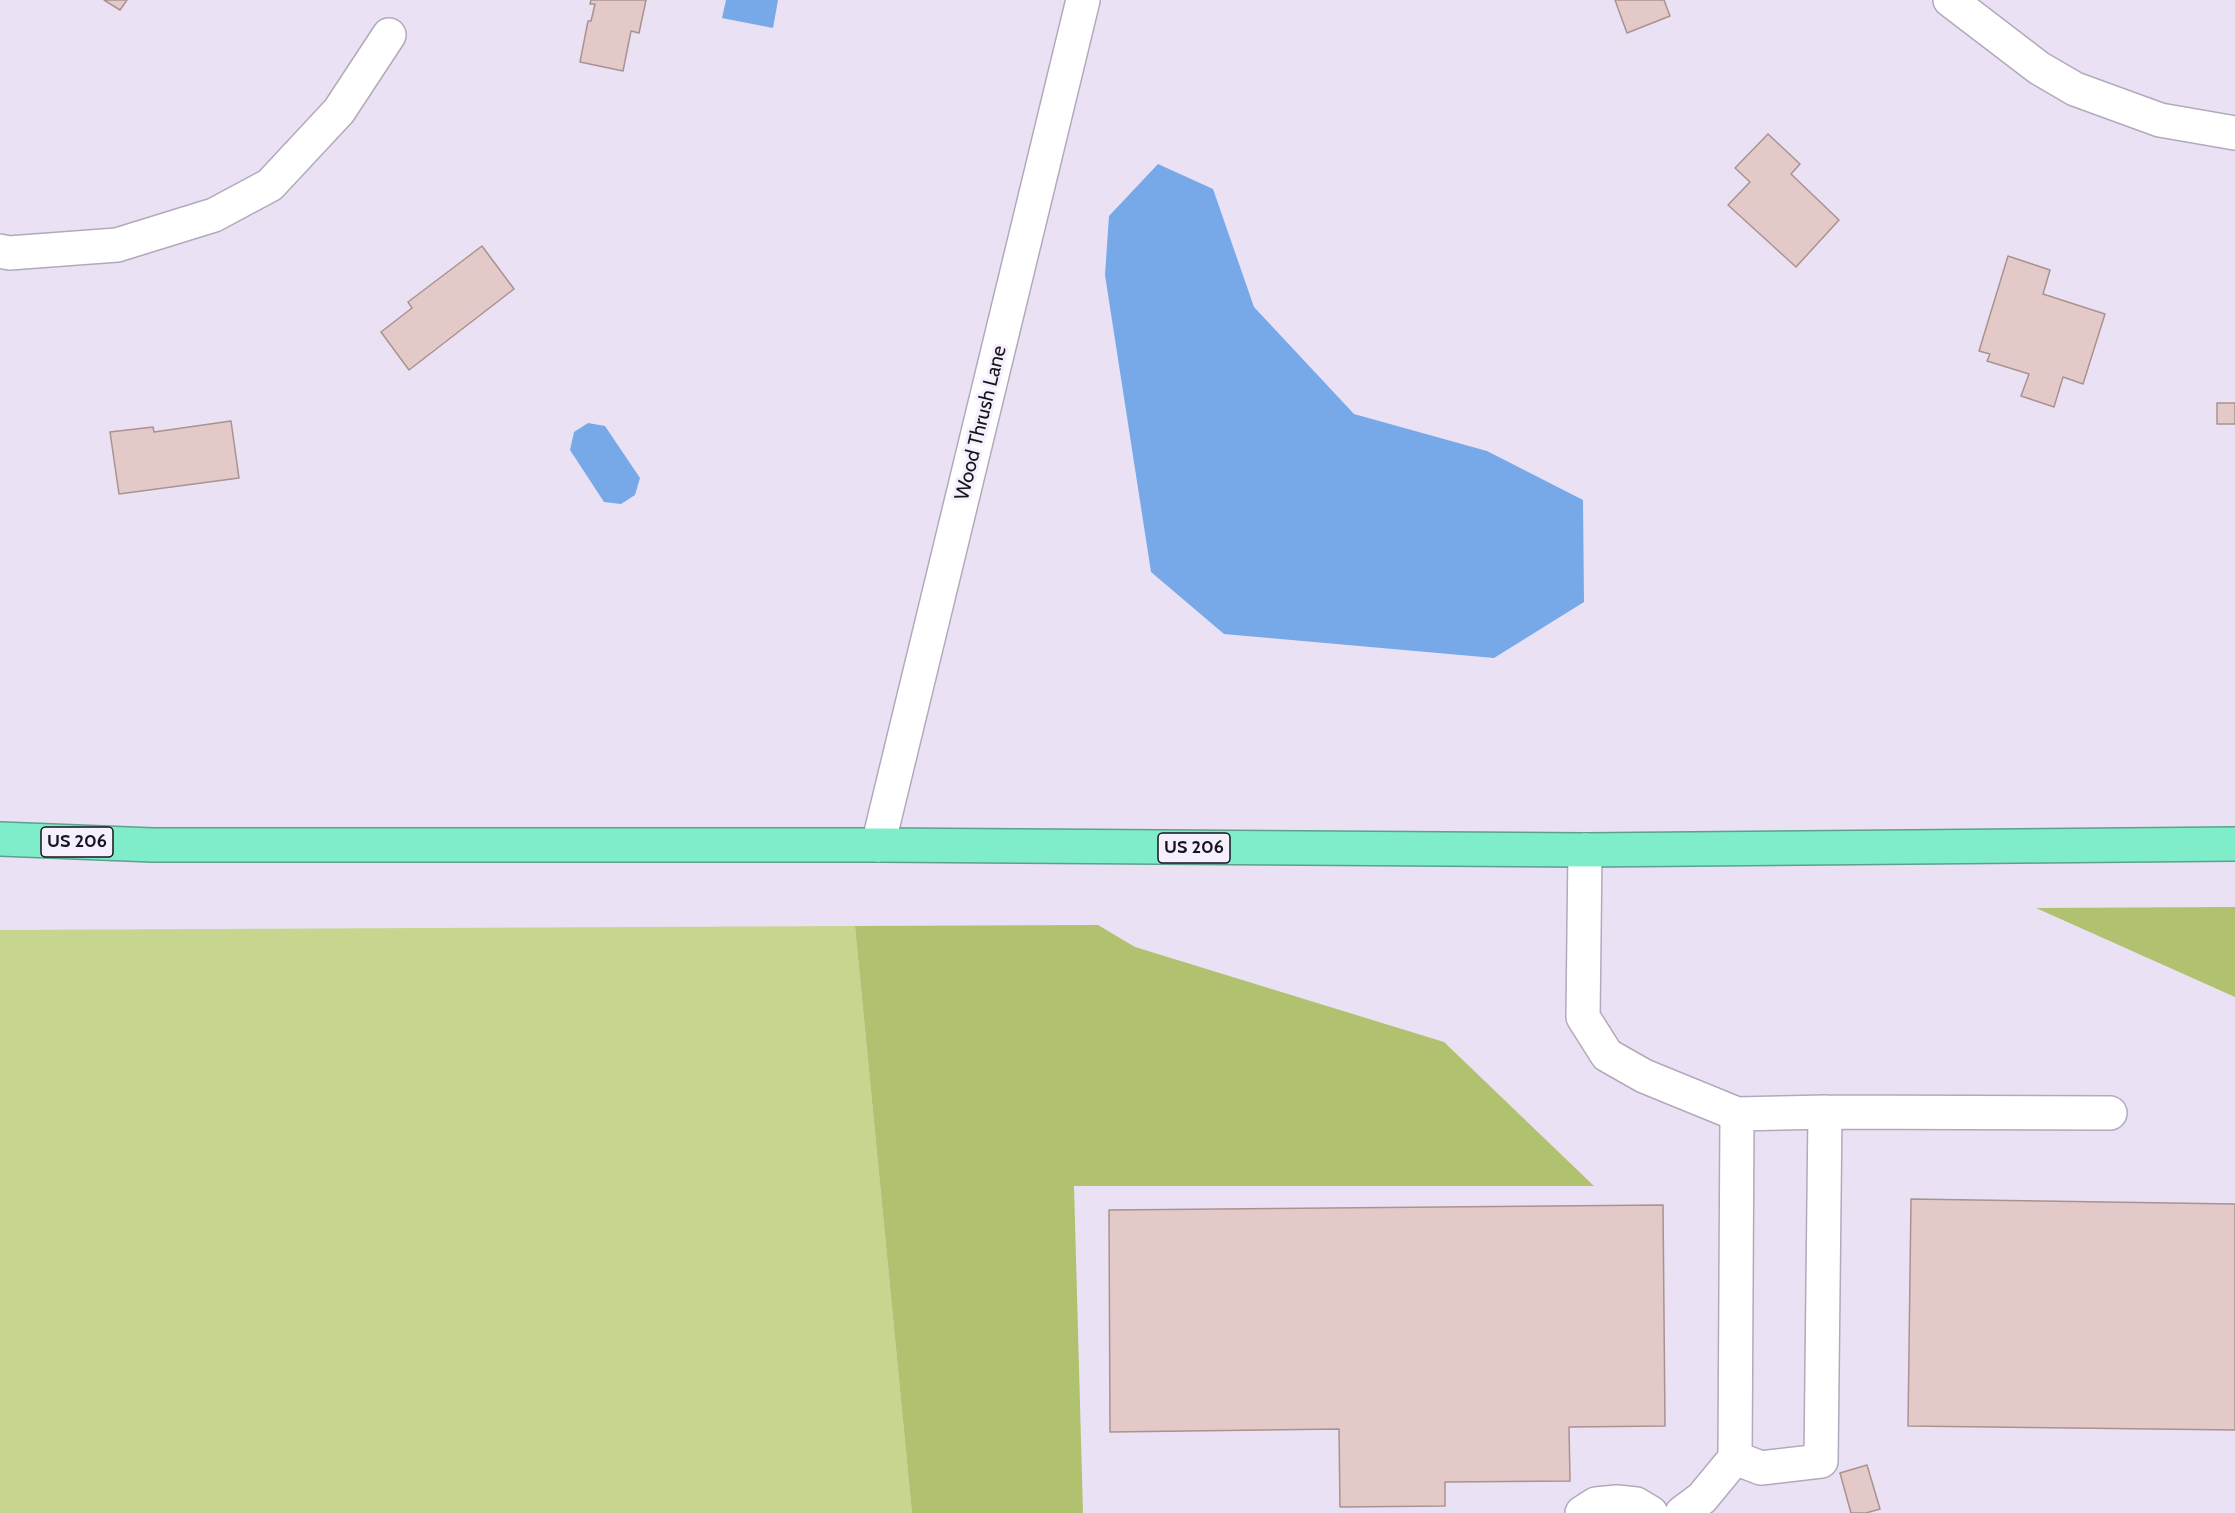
<!DOCTYPE html>
<style>
body{margin:0}
canvas{display:block;background:#eae1f4}
</style>
<canvas width="2235" height="1513"></canvas>
<script>
const ctx = document.querySelector('canvas').getContext('2d');
ctx.lineJoin = 'round';
function paint(path, color) {
  ctx.fillStyle = color;
  ctx.fill(path, 'evenodd');
}
function toPath(rows) {
  const path = new Path2D();
  for (const r of rows) {
    path.moveTo(r[0], r[1]);
    for (let i = 2; i < r.length; i += 2) path.lineTo(r[i], r[i + 1]);
  }
  return path;
}
function strokePath(path, color, width, dash) {
  ctx.strokeStyle = color;
  ctx.lineWidth = width;
  ctx.lineCap = dash ? 'butt' : 'round';
  ctx.setLineDash(dash || []);
  ctx.stroke(path);
}
function drawText(font, color, halo, rows, align = 'center') {
  ctx.font = font + ' Cabin,sans-serif';
  ctx.lineWidth = 6;
  ctx.setLineDash([]);
  ctx.textBaseline = 'middle';
  ctx.strokeStyle = halo;
  ctx.fillStyle = color;
  for (const [text, x, y, turn = 0] of rows) {
    ctx.save();
    ctx.translate(x, y);
    ctx.rotate((+turn || 0) * Math.PI / 180);
    ctx.textAlign = isNaN(turn) ? turn : align;
    if (halo) ctx.strokeText(text, 0, 0);
    ctx.fillText(text, 0, 0);
    ctx.restore();
  }
}
const green = toPath([
 [855,926,912,1513,0,1513,0,930]
]);
const forest = toPath([
 [2235,907,2235,997,2036,908],
 [1098,925,1135,947,1444,1042,1594,1186,1074,1186,1083,1513,912,1513,855,926]
]);
const water = toPath([
 [726,0,778,0,773,28,722,18],
 [1158,164,1213,189,1254,307,1354,414,1487,451,1583,500,1584,602,1494,658,1224,634,1151,572,1105,275,1109,216],
 [588,423,605,426,640,478,635,495,621,504,604,502,570,450,574,432]
]);
const building = toPath([
 [104,0,127,0,120,10,104,0],
 [591,0,646,0,639,33,631,31,623,71,580,62,588,21,591,21,595,4,590,4,591,0],
 [1615,0,1664,0,1670,16,1627,33,1615,0],
 [1768,134,1800,164,1791,174,1839,220,1796,267,1728,205,1750,182,1735,168,1768,134],
 [482,246,514,289,409,370,381,332,412,308,408,302,482,246],
 [2008,256,2050,270,2043,294,2105,314,2083,384,2063,377,2054,407,2021,396,2029,374,1987,361,1990,354,1979,351,2008,256],
 [2217,403,2235,403,2235,424,2217,424,2217,403],
 [231,421,239,478,119,494,110,432,153,427,154,432,231,421],
 [1911,1199,2235,1204,2235,1430,1908,1426,1911,1199],
 [1663,1205,1665,1426,1569,1427,1570,1481,1445,1482,1445,1506,1340,1507,1339,1429,1110,1432,1109,1210,1663,1205],
 [1867,1465,1880,1509,1866,1513,1851,1513,1840,1473,1867,1465]
]);
const minor = toPath([
 [1950,0,2039,68,2075,89,2160,120,2235,133],
 [0,251,9,253,117,245,214,215,270,185,339,111,389,35],
 [878,845,1083,0],
 [1585,850,1583,1017,1607,1055,1644,1076,1737,1114,1735,1458,1702,1498,1682,1513],
 [1825,1112,2110,1113],
 [1735,1458,1761,1468,1821,1461,1825,1112,1737,1114],
 [1582,1513,1596,1504,1617,1502,1636,1504,1651,1513]
]);
const highway = toPath([
 [0,839,153,845,878,845,1585,850,2235,844]
]);
const shields = [
 [77,842,72],
 [1194,848,72]
];
const shieldNames = [
 ["US 206",77,842],
 ["US 206",1194,848]
];
const streetNames = [
 ["Wood Thrush Lane",981,423,-76]
];
paint(green, '#c6d68e');
paint(forest, '#b0c16f');
paint(water, '#77a9e9');
paint(building, '#e3cac8');
strokePath(building, '#a9928f', 1.5);
strokePath(minor, '#b2a9bb', 36);
strokePath(highway, '#5ba18d', 36);
strokePath(minor, '#fff', 33);
strokePath(highway, '#7fedca', 33);
for (const [x, y, w] of shields) {
  const box = new Path2D();
  box.roundRect(x - w / 2, y - 15, w, 30, 4.5);
  ctx.fillStyle = '#f6effe';
  ctx.fill(box);
  strokePath(box, '#17141b', 1.5);
}
drawText('bold 18px', '#17141b', null, shieldNames);
drawText('20px', '#17141b', '#f6effe', streetNames);
</script>
